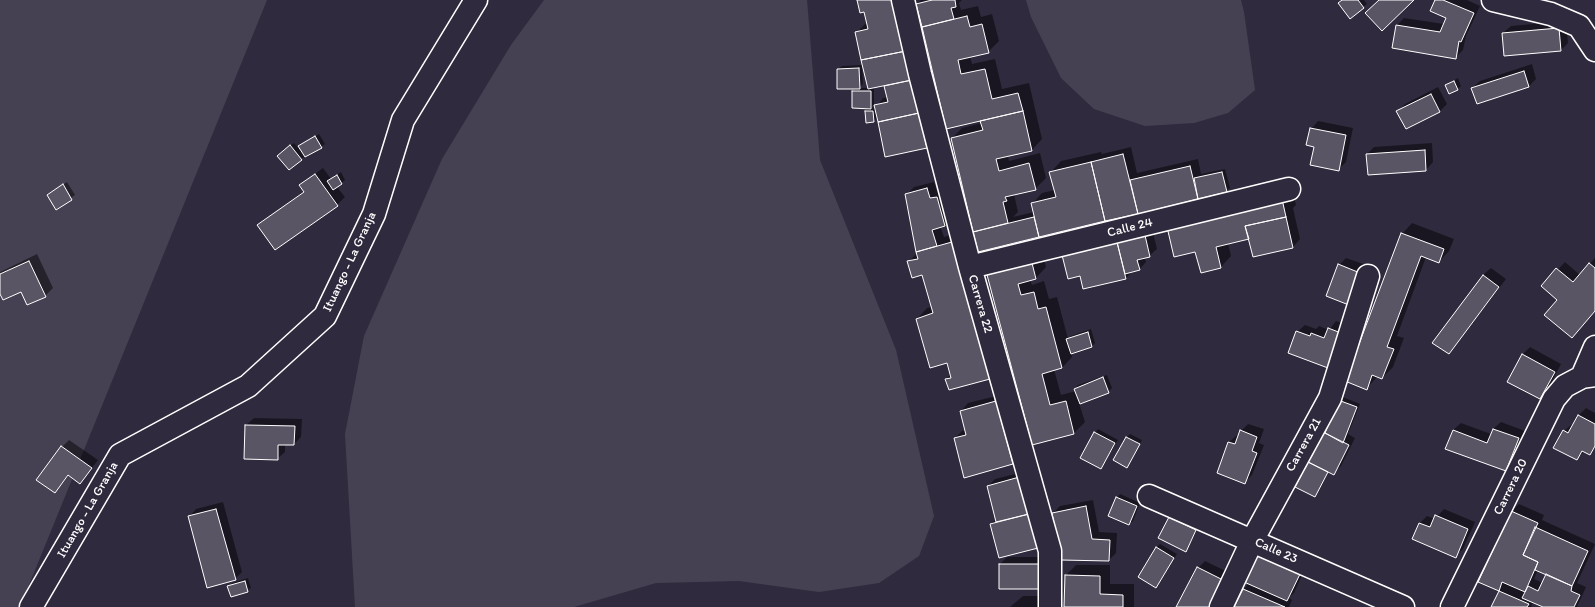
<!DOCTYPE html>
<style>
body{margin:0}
canvas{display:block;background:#2f2a3d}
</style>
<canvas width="1595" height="607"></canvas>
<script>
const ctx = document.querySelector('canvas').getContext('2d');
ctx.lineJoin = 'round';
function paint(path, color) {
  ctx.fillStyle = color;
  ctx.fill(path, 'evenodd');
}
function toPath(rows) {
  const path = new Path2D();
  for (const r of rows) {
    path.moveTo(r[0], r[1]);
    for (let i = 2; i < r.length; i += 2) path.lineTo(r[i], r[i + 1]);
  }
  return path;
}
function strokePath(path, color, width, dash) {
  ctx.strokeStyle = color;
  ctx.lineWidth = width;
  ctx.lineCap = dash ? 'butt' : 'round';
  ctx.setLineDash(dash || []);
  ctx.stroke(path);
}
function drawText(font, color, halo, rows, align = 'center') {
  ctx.font = font + ' Itim,sans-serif';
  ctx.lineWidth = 3;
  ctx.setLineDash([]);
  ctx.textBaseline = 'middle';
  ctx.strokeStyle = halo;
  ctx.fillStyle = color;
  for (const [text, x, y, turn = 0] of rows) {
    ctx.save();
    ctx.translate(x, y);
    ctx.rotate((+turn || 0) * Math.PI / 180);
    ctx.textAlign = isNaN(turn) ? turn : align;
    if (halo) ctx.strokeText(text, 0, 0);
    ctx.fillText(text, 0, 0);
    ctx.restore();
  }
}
const green = toPath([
 [0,0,267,0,20,607,0,607],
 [544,0,807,0,820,160,896,350,934,516,919,556,879,583,819,592,739,581,656,583,574,607,355,607,345,434,364,336,442,159,511,45],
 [1026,0,1241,0,1244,12,1255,90,1228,113,1194,123,1145,126,1094,109,1061,78,1031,17]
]);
const shadow = toPath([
 [858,0,908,0,934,140,926,147,878,117,874,121,866,111,869,108,853,91,857,88,838,69,842,66,862,65,863,84,859,88,869,88,857,32,867,22,865,11],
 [885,85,888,97,883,98,876,107,871,108,874,104,874,87],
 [921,0,962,0,959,3,961,10,978,6,981,17,992,14,999,41,988,52,970,56,972,64,995,59,1002,89,1029,83,1042,139,1032,150,1008,155,1009,161,1040,153,1046,178,1035,189,1014,194,1018,212,1013,217,1034,212,1032,204,1042,193,1055,190,1051,172,1061,161,1101,152,1102,154,1131,147,1137,173,1198,159,1201,174,1225,169,1230,188,1226,191,979,250,952,138,962,128,982,123,981,120,947,128,917,4],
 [1342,0,1364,0,1367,4,1363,7],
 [1436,0,1467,0,1480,6,1466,36,1463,50,1456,57,1397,25,1404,18,1444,24,1447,17],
 [1566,21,1568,43,1561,50,1503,33,1511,26],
 [1532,64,1536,79,1529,86,1477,103,1472,88,1480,81],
 [1458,78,1461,86,1458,89,1446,85],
 [1438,87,1447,104,1440,111,1398,111,1405,104],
 [1318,121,1353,128,1346,162,1338,170,1311,129],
 [319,134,325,144,301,159,282,152,294,143,302,152,299,146],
 [1432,143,1433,162,1426,170,1369,174,1367,154,1374,147],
 [323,168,331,179,341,172,345,180,337,187,345,197,337,205,276,249,259,225,304,191,300,185],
 [67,182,75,195,56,208,48,195],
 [934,182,937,191,944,190,952,217,945,225,940,226,944,237,962,232,1000,367,990,378,949,389,946,379,951,374,948,362,917,319,927,308,932,307,923,274,908,262,917,253,906,195,914,187],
 [1292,189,1296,205,1293,208,1300,239,1293,247,1254,256,1249,238,1228,243,1231,256,1221,267,1196,251],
 [1412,223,1454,239,1449,251,1439,262,1426,257,1397,336,1404,338,1393,367,1382,378,1378,376,1366,389,1402,234],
 [1151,225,1157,249,1149,256,1145,257,1146,262,1139,270,1133,271,1126,278,1084,288,1081,275,1063,251],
 [1042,249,1046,267,1036,278,1030,280,1032,285,1044,281,1049,299,1057,297,1068,339,1071,336,1091,329,1095,343,1092,346,1072,353,1072,357,1062,368,1054,369,1061,395,1076,391,1075,389,1078,385,1107,375,1112,388,1108,392,1079,403,1085,422,1074,433,1033,444,987,272],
 [37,254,53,288,45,296,21,291,0,292,0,272],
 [1346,258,1372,267,1361,298,1339,265],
 [1595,258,1595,311,1559,300,1542,286,1565,262,1580,275],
 [1491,268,1506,279,1449,353,1483,275],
 [1336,321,1348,325,1335,359,1297,332,1305,325,1316,329,1319,326,1329,330],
 [1530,347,1561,364,1547,391,1540,398,1508,381,1523,354],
 [1004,394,1020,456,1012,463,955,438,962,431,966,430,961,411,968,403],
 [1343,397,1360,404,1348,434,1355,438,1341,466,1333,474,1329,471,1315,496,1324,433,1328,430,1339,400],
 [1586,408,1595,413,1595,448,1589,454,1584,452,1576,459,1564,431,1572,424,1574,425,1579,415],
 [254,418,302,419,301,437,294,444,285,444,285,452,277,459,246,425],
 [1501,422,1525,431,1513,463,1506,470,1453,430,1461,423,1491,434,1493,429],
 [1248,424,1264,429,1259,443,1264,445,1252,475,1245,482,1229,442,1237,435,1239,436,1241,431],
 [1098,429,1118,440,1101,468,1095,433],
 [1130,434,1142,440,1127,467,1127,437],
 [69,440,98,460,80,483,69,475,55,492,62,447],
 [1031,470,1049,539,991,524,996,519,988,486,995,479],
 [1120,494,1140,503,1133,521,1129,524,1117,498],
 [1093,500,1099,532,1117,533,1116,553,1109,560,1053,513,1060,506],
 [223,502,242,572,235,579,189,517,196,509],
 [1519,504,1544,515,1542,520,1595,544,1577,583,1586,587,1577,607,1545,607,1533,602,1531,607,1492,607,1500,591,1480,582,1511,511],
 [1538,570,1547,574,1543,583,1534,579],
 [1444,509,1475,522,1463,549,1455,556,1414,538,1420,523,1427,516,1435,519],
 [1173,514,1199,527,1185,550,1170,517],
 [1160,544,1177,554,1156,586,1156,548],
 [1007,557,1051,557,1051,580,1000,564],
 [1205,561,1234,575,1178,607,1198,568],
 [1307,564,1294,593,1289,598,1292,600,1289,607,1236,607,1244,589,1249,583],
 [1076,565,1110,565,1110,584,1134,584,1134,607,1065,607,1066,575],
 [248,578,251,588,247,591,229,587,232,583],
 [1023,596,1055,596,1055,607,1010,607]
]);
const building = toPath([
 [857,0,895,0,906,51,861,60,855,32,868,29,864,12,860,13,857,0],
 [932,0,955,0,956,7,951,8,954,19,922,27,916,4,932,0],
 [1342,0,1358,0,1364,8,1350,19,1338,3,1342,0],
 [1379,0,1414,0,1382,31,1365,13,1379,0],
 [1435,0,1443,0,1474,13,1461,42,1459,41,1456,59,1392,48,1396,25,1440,32,1446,18,1430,11,1435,0],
 [967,16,970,27,982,24,989,53,958,60,961,74,985,69,992,99,1018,93,1023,111,946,129,922,27,967,16],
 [1559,28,1561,51,1504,56,1502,33,1559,28],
 [906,51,912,80,868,89,861,60,906,51],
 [859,68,860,89,837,89,837,69,859,68],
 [1524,71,1529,87,1477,104,1471,88,1524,71],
 [912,80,919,113,878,122,874,105,888,102,884,86,912,80],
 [1454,81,1458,90,1449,94,1445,85,1454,81],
 [852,91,871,91,871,109,852,108,852,91],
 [1431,94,1440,112,1406,129,1396,111,1431,94],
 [865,111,873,111,874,122,866,123,865,111],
 [1023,111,1032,151,996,159,999,171,1029,163,1036,190,1005,197,1007,201,1003,202,1008,223,973,232,951,138,983,130,980,121,1023,111],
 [919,113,927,148,885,157,878,122,919,113],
 [1310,128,1346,135,1339,171,1310,165,1314,147,1306,145,1310,128],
 [315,136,322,148,305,157,298,146,315,136],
 [290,145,302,160,289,170,277,156,290,145],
 [1425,150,1426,171,1368,175,1366,154,1425,150],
 [1123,154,1138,214,1105,221,1091,162,1123,154],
 [1091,162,1105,221,1039,237,1031,203,1056,197,1049,172,1091,162],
 [1190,166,1198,199,1138,214,1130,180,1190,166],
 [1222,172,1227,192,1198,199,1194,178,1222,172],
 [315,174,338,206,275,250,257,225,304,192,299,185,315,174],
 [337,175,342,184,333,190,327,181,337,175],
 [63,184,72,200,56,210,47,195,63,184],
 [927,188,930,198,937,197,945,226,932,230,937,246,916,252,905,194,927,188],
 [1282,199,1286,217,1245,226,1249,239,1216,247,1221,268,1201,273,1195,252,1174,257,1167,227,1282,199],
 [1034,217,1039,237,978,252,973,232,1034,217],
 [1286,217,1293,248,1253,257,1245,226,1286,217],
 [1144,231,1150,257,1137,260,1140,270,1125,274,1116,238,1144,231],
 [1401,233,1444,249,1439,263,1421,256,1387,347,1394,349,1382,379,1372,375,1367,390,1345,381,1401,233],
 [1116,238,1126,279,1083,289,1080,276,1068,279,1061,251,1116,238],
 [952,242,990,379,949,390,945,379,951,378,947,363,930,368,916,319,933,313,922,275,912,278,907,261,918,259,916,252,952,242],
 [1031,259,1036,279,1018,284,1021,295,1034,292,1038,309,1046,307,1062,368,1042,374,1050,405,1066,401,1074,434,1032,445,986,271,1031,259],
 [29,261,46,297,27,305,21,292,3,300,0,294,0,274,29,261],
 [1589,263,1595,268,1595,311,1572,338,1544,315,1557,300,1541,286,1556,268,1573,282,1589,263],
 [1338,264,1365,275,1354,307,1326,296,1338,264],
 [1483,275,1499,287,1449,354,1432,343,1483,275],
 [1328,328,1341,333,1328,368,1288,353,1296,331,1310,336,1311,333,1324,338,1328,328],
 [1088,332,1092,347,1071,354,1066,339,1088,332],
 [1522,354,1555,372,1540,399,1507,382,1522,354],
 [1103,377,1109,393,1080,404,1074,389,1103,377],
 [1338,400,1357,407,1343,443,1325,433,1338,400],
 [996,401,1013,464,964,478,954,438,966,435,960,411,996,401],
 [1578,415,1595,424,1595,446,1590,455,1582,451,1577,460,1553,448,1563,430,1568,433,1578,415],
 [245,425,295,426,294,445,278,445,278,460,244,459,245,425],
 [1493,429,1519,438,1506,471,1445,449,1453,430,1487,443,1493,429],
 [1240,430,1257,437,1252,451,1257,453,1245,484,1217,473,1228,442,1235,444,1240,430],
 [1094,432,1115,443,1101,469,1080,458,1094,432],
 [1323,432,1349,445,1334,475,1308,462,1323,432],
 [1126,437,1140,444,1127,468,1113,460,1126,437],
 [61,446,92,468,80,484,68,475,55,493,36,480,61,446],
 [1308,462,1328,472,1315,497,1295,487,1308,462],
 [1023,476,1033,513,996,522,987,486,1023,476],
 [1116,497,1137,506,1129,525,1108,516,1116,497],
 [1086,506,1092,539,1110,540,1109,561,1061,560,1052,513,1086,506],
 [216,509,236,580,207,588,188,516,216,509],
 [1511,511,1538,523,1523,555,1538,562,1525,592,1502,582,1499,591,1478,582,1511,511],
 [1033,513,1042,547,999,558,990,524,1033,513],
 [1435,515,1468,529,1456,558,1412,539,1419,523,1430,527,1435,515],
 [1169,517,1196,530,1186,552,1158,538,1169,517],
 [1535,527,1588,551,1572,586,1535,570,1538,562,1523,555,1535,527],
 [1156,547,1174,558,1156,588,1138,577,1156,547],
 [1258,553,1301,572,1287,601,1244,582,1258,553],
 [999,564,1044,564,1044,589,999,589,999,564],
 [1197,567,1227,582,1215,607,1176,607,1197,567],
 [1546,574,1572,586,1571,591,1580,595,1574,607,1543,607,1522,598,1528,586,1538,591,1546,574],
 [1065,575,1100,576,1100,594,1123,595,1123,607,1064,607,1065,575],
 [245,581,248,592,231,597,227,586,245,581],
 [1243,589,1285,607,1234,607,1243,589],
 [1499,591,1529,604,1527,607,1491,607,1499,591]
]);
const minor = toPath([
 [903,0,920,74,970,267,1050,551,1050,607],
 [1493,0,1551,14,1579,26,1595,50],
 [970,267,1289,189],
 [1582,377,1595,347],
 [1149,496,1403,607],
 [31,607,120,455,248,386,325,316,374,214,403,120,476,0],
 [1221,607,1252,541,1330,398,1368,276],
 [1452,607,1554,399,1565,386,1582,377,1595,375]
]);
const streetNames = [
 ["Calle 24",1130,228,-14],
 ["Ituango - La Granja",350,262,-65],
 ["Carrera 22",980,304,74],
 ["Carrera 21",1304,445,-61],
 ["Carrera 20",1511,487,-64],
 ["Ituango - La Granja",88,510,-60],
 ["Calle 23",1276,551,24]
];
paint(green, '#464152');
paint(shadow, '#0007');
paint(building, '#595564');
strokePath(building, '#fff', 1);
strokePath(minor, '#fff', 25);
strokePath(minor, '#2f2a3d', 22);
drawText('13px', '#fff', '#2f2a3d', streetNames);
</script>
